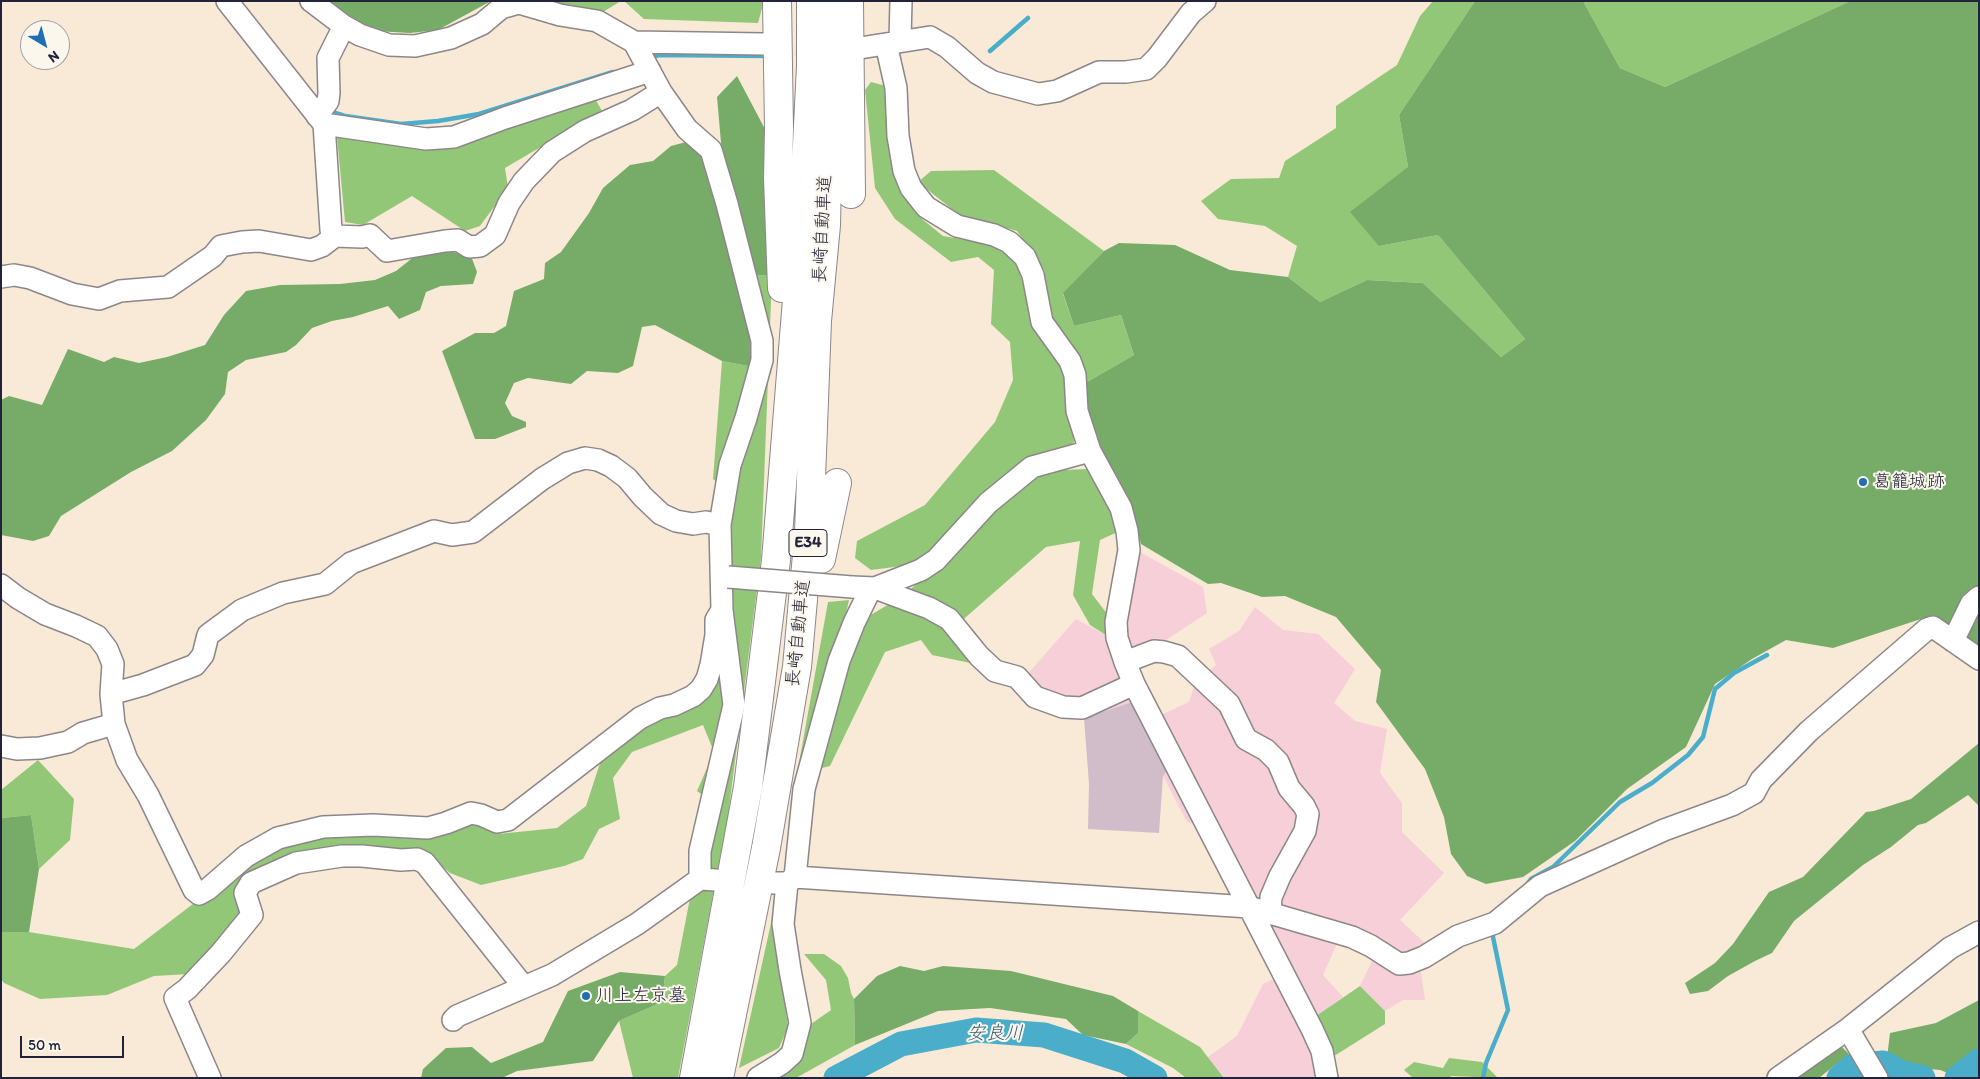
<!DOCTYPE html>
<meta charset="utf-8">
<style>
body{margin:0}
#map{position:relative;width:1980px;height:1079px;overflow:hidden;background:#f8ead7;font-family:Itim,sans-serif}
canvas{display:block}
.frame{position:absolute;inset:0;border:2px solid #22223b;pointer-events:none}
.north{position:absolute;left:20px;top:20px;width:50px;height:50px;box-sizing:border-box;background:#fbf7ec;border:1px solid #a4a2a5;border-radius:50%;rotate:143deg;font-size:14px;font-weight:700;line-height:20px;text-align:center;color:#22223b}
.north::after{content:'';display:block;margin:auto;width:18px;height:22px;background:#1f6fb2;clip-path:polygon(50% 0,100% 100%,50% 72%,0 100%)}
.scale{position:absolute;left:20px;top:1036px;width:104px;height:22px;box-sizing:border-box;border:2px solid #22223b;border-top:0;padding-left:6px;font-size:15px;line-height:18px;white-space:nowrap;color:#22223b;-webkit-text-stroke:4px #fbf7ec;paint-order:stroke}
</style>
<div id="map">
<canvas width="1980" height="1079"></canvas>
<div class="frame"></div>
<div class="north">N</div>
<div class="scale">50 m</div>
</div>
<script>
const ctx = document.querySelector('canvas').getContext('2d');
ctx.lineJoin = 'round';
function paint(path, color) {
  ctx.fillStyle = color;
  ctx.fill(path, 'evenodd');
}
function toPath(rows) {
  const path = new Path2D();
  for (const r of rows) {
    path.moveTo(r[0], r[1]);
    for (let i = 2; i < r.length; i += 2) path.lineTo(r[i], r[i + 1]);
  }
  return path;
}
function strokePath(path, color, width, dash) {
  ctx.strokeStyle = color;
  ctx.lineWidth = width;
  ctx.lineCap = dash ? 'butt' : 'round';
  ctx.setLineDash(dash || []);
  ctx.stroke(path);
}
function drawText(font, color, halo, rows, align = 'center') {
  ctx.font = font + ' Itim,"Klee One",sans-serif';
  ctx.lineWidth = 4;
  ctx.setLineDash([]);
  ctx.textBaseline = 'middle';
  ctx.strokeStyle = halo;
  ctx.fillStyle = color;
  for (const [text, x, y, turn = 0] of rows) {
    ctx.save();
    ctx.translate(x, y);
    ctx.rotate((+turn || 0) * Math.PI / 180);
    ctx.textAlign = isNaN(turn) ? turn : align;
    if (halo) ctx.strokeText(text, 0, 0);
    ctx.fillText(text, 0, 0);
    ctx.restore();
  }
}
const built = toPath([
 [1138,551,1203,587,1207,613,1157,646,1135,665,1161,715,1189,702,1196,681,1216,665,1209,649,1239,631,1255,607,1283,630,1318,634,1355,669,1334,703,1355,721,1387,729,1380,773,1402,803,1402,832,1444,873,1400,920,1427,945,1420,966,1425,1000,1403,1000,1385,1011,1360,986,1375,955,1339,939,1323,975,1343,997,1316,1016,1335,1078,1224,1078,1208,1057,1237,1036,1263,984,1278,977,1194,824,1187,822,1163,776,1132,702,1084,718,1048,696,1025,677,1076,619,1109,637]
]);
const industrial = toPath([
 [1132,702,1167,770,1163,776,1159,833,1088,829,1089,784,1084,718]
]);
const green = toPath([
 [542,1,621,1,598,15],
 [624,1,764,1,758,23,644,19],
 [1433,1,1475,1,1399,115,1408,167,1379,246,1438,235,1525,339,1501,357,1423,283,1367,280,1320,302,1288,277,1297,246,1265,226,1218,219,1201,201,1231,179,1279,178,1285,161,1336,128,1336,106,1397,65,1420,16],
 [1583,1,1850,1,1665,87,1620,68],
 [871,82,886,86,892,164,904,194,922,219,943,236,986,243,1016,259,1033,320,1065,371,1074,442,918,564,871,570,855,558,857,541,925,505,995,422,1013,380,1010,342,991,324,994,270,978,257,951,262,895,219,875,188,865,90],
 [593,95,602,111,505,168,508,188,480,226,465,231,412,196,363,225,345,222,337,137,438,148],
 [994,170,1104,251,1063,294,1074,326,1121,315,1134,355,1087,382,1072,355,1052,324,1044,270,1017,231,958,214,918,182,931,171],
 [738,274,772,276,761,558,728,816,678,1078,633,1078,619,1021,662,1002,665,976,677,965,691,893,705,797,697,791,714,752,703,725,632,752,613,778,620,819,599,829,583,859,564,866,481,885,450,873,425,851,319,849,243,884,246,914,190,974,154,976,107,995,40,999,4,983,1,979,1,932,29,932,134,949,253,858,282,842,477,819,498,834,557,828,586,806,603,754,651,719,694,700,730,520,731,494,713,479,722,361,748,366],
 [1087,469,1122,530,1100,540,1092,594,1111,619,1109,637,1090,625,1073,595,1080,541,1046,547,950,631,975,664,932,655,921,640,885,652,830,766,797,774,828,602,849,600,842,632,906,594,995,506,1039,471],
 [38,760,74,799,70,840,39,869,31,815,1,818,1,790],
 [773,914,788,1027,779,1048,739,1068],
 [804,954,824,954,841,966,848,978,851,993,854,999,855,1045,796,1078,777,1078,799,1063,811,1024,831,1010,826,980],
 [1360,986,1385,1011,1385,1024,1331,1058,1316,1016],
 [1138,1011,1200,1047,1224,1078,1186,1078,1173,1068,1126,1044,1138,1033],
 [1449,1058,1482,1062,1498,1078,1452,1076,1448,1078,1413,1078,1404,1070,1414,1062,1443,1068]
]);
const forest = toPath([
 [328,1,491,1,438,30,410,33,376,31,338,9],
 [1475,1,1583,1,1620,68,1665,87,1850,1,1979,1,1979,647,1933,615,1833,648,1786,640,1752,659,1715,684,1686,747,1627,789,1575,841,1523,877,1486,884,1467,876,1451,854,1444,817,1425,769,1376,702,1381,670,1336,617,1285,596,1262,597,1221,583,1208,584,1141,544,1134,516,1100,452,1085,408,1087,382,1134,355,1121,315,1074,326,1063,293,1104,251,1119,243,1175,245,1230,270,1288,277,1320,302,1367,280,1423,283,1501,357,1525,339,1438,235,1379,246,1350,212,1408,167,1399,115],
 [737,76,766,131,772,276,738,274,758,345,748,366,722,361,655,325,642,327,633,366,618,373,587,371,571,384,528,378,514,383,505,403,512,416,526,422,526,427,495,439,475,439,442,351,475,333,494,333,506,326,514,291,544,279,545,263,561,252,589,213,603,188,630,165,653,161,671,146,686,142,705,160,722,154,717,97],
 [448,251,471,256,477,272,473,284,441,286,426,292,420,310,399,319,388,306,353,317,332,321,312,328,296,345,286,352,246,360,228,372,225,394,206,420,172,451,131,472,61,516,49,536,33,541,1,535,1,400,9,396,42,405,68,349,104,362,114,357,139,363,167,357,205,345,224,315,246,291,280,285,340,284,375,280,396,271,420,252],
 [1979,743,1979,806,1968,795,1926,823,1918,825,1891,847,1863,865,1794,921,1772,953,1755,961,1728,976,1708,991,1690,994,1685,983,1715,963,1733,944,1769,892,1803,877,1866,812,1874,811,1911,799],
 [31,815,39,869,29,932,1,932,1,818],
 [900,966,924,971,943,966,1011,971,1113,996,1138,1011,1138,1033,1126,1044,1083,1035,1066,1019,990,1008,938,1011,855,1045,854,999,877,976],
 [620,972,665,976,662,1002,619,1021,593,1061,517,1071,502,1078,421,1078,423,1069,446,1048,472,1047,491,1063,543,1042,568,991],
 [1979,1000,1979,1078,1961,1078,1940,1070,1916,1068,1887,1058,1890,1033,1936,1023],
 [1838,1043,1849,1054,1819,1078,1792,1078]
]);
const stream = toPath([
 [990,51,1028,18],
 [651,58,659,55,769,56],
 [329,111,345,116,401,124,438,121,479,114,613,72],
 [1528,883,1531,879,1553,867,1620,802,1652,783,1688,755,1703,737,1715,689,1734,673,1767,655],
 [1483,1078,1486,1063,1508,1010,1492,932]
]);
const river = toPath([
 [836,1078,901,1044,976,1030,1044,1035,1125,1061,1155,1078],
 [1839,1078,1853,1066,1883,1063,1902,1073,1923,1078],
 [1957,1078,1979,1061]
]);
const minorTunnel = toPath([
 [764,44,826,46]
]);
const minor = toPath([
 [227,1,324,124,426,139,454,137,505,118,650,71],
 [311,1,344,26,360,35,389,45,415,46,451,38,482,24,501,8,519,3,560,15,597,21,634,42,764,44],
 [900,40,901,1],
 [634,42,661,92,687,129,711,150,727,204,762,341,762,360,746,418,730,465,720,525,722,610,734,705,700,851,700,879,716,880],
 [886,44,896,88,898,136,904,171,911,188,926,207,957,226,994,235,1009,242,1025,257,1033,275,1042,322,1070,361,1075,375,1077,411,1090,451,1121,508,1127,531,1129,550,1116,622,1117,638,1125,662,1134,684,1312,1029,1322,1051,1327,1078],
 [860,48,930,37,947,47,977,73,993,82,1038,94,1057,91,1099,72,1126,72,1146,69,1157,58,1191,13,1205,1],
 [317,116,328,101,329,93,328,58,344,26],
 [324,124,331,230,335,236],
 [1,277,14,275,30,278,72,294,99,299,120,291,168,287,213,256,221,246,242,242,259,241,311,250,322,246,335,236,362,237,370,235,387,251,445,241,458,240,469,247,480,246,495,235,509,203,524,181,552,152,585,131,632,110,661,92],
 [720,525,706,522,693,524,676,521,661,514,643,497,627,478,611,466,598,460,585,458,568,463,542,479,473,532,452,535,434,531,351,563,325,584,283,593,242,610,208,635,203,655,195,665,143,685,111,694,114,724,127,760,148,795,194,890,199,894,208,889,246,856,278,838,323,827,373,825,428,828,446,823,471,813,481,815,497,822,508,820,640,718,660,708,674,705,693,696,701,689,707,679,711,665,716,635,716,620,722,610],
 [1,585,18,598,45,614,76,626,97,636,107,649,113,664,111,694],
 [852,587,875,588,929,608,949,619,979,656,995,671,1017,677,1035,697,1063,707,1082,708,1134,684],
 [875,588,921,570,936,560,988,503,1032,467,1090,451],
 [1953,641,1971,604,1979,597],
 [1125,662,1154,651,1164,652,1178,656,1229,704,1246,739,1266,750,1278,762,1289,788,1304,806,1308,814,1305,831,1280,876,1271,897,1270,914],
 [1,746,17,749,40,748,68,742,83,733,114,724],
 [795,877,804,789,839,661,854,623,871,588],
 [773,883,787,883,795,877,1249,907,1352,937,1371,946,1399,964,1409,963,1424,957,1458,936,1495,923,1540,886,1664,830,1732,805,1754,793,1761,780,1809,731,1927,629,1933,627,1979,659],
 [453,1020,457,1016,552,975,637,924,700,879],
 [1848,1029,1877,1078],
 [210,1078,175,998,187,989,221,953,252,915,245,893,251,883,296,863,342,856,362,856,401,860,417,859,425,863,524,987],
 [758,1078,782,1063,792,1054,800,1023,790,970,783,924,787,883],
 [1778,1078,1848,1029,1950,948,1979,932]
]);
const highway = toPath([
 [777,1,779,129,778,178,782,288],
 [849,1,851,194],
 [821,559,837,483],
 [694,1078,748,787,776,560,803,225,811,66,811,1],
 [719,1078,766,848,797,667,809,532,817,321,826,225,831,1]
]);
const minorBridge = toPath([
 [728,577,852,587]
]);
const markers = [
 [1863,482,5,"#1f6fb2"],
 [586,996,5,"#1f6fb2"]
];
const shields = [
 [808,543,38]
];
const shieldNames = [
 ["E34",808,543]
];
const streetNames = [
 ["長崎自動車道",823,229,-87],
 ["長崎自動車道",799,633,-84]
];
const poiNames = [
 ["葛籠城跡",1873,482],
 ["川上左京墓",596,996]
];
const waterNames = [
 ["安良川",995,1034]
];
paint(built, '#f6cfd8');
paint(industrial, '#d1bdca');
paint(green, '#93c778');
paint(forest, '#76ac68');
strokePath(stream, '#4aaeca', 4.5);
strokePath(river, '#4aaeca', 25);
strokePath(minorTunnel, '#cdc2b8', 21, [21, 11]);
strokePath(minor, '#8d8689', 24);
strokePath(highway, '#8d8689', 30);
strokePath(minor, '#fff', 21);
strokePath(highway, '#fff', 28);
strokePath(minorBridge, '#8d8689', 24, []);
strokePath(minorBridge, '#fff', 21);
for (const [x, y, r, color] of markers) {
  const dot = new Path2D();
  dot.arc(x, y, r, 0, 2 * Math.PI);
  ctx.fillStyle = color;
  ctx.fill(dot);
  strokePath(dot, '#fbf7ec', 2);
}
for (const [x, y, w] of shields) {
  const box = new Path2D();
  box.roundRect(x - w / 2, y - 13.5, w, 27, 4);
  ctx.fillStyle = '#fbf7ec';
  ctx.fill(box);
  strokePath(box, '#22223b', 1);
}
drawText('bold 16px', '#22223b', null, shieldNames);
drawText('18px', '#22223b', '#fbf7ec', streetNames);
drawText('18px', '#22223b', '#fbf7ec', poiNames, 'left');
drawText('italic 19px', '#325a74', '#fbf7ec', waterNames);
</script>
